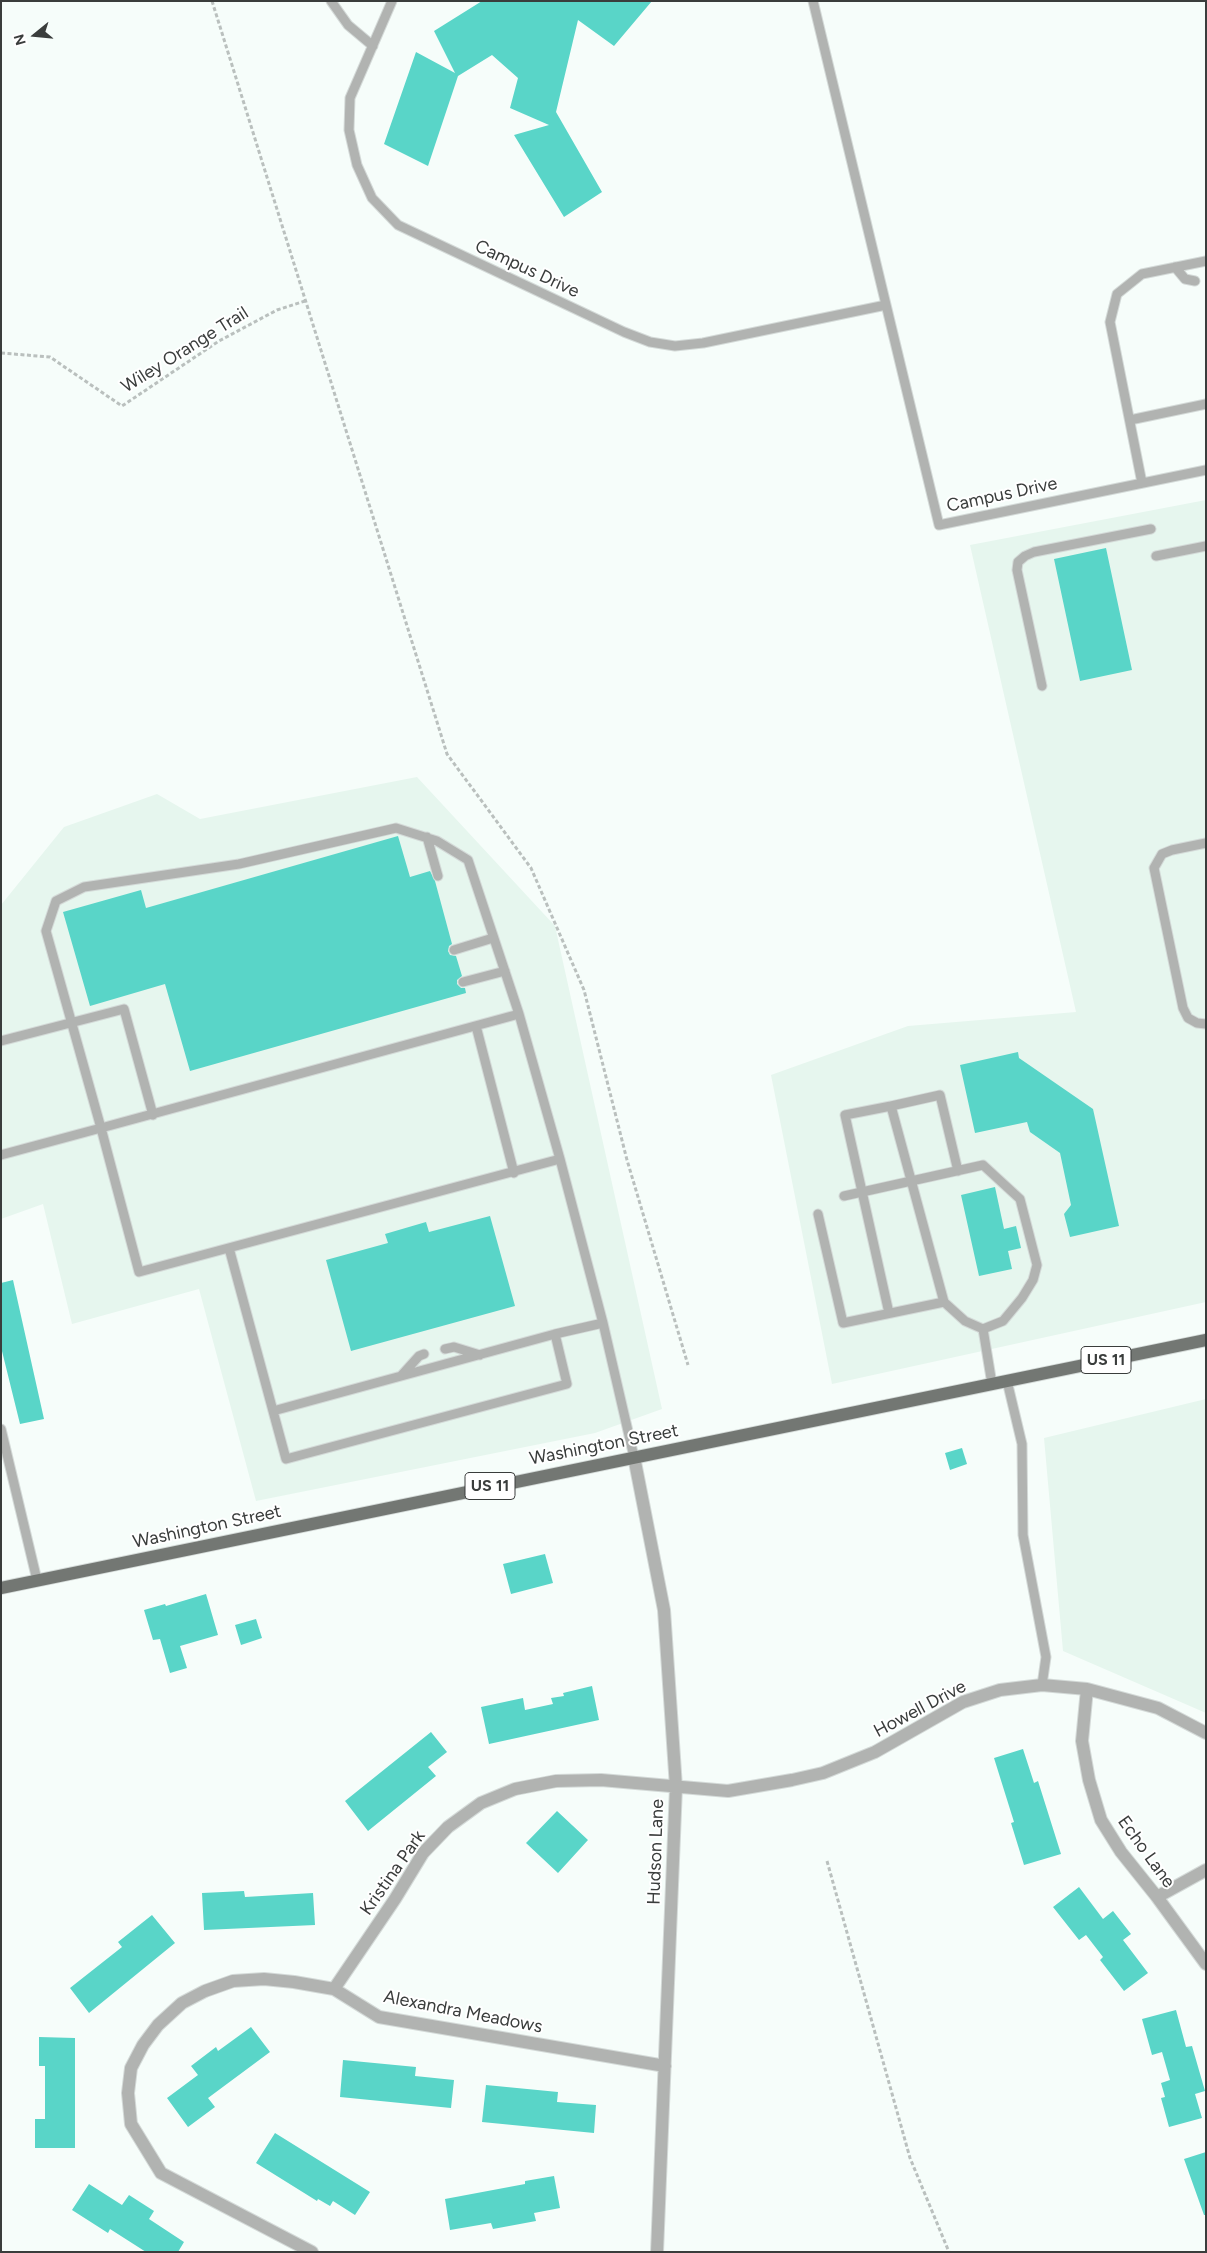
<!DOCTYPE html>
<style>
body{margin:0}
#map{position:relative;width:1207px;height:2253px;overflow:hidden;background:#f6fdfa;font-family:Figtree,sans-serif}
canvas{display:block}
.frame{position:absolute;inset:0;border:2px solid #3a3d3c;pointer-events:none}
.north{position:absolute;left:10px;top:10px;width:50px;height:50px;-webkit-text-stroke:4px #fff;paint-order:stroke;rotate:253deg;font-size:14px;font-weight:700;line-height:20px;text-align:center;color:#3a3d3c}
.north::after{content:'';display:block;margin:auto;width:18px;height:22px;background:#3a3d3c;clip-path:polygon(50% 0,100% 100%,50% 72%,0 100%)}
</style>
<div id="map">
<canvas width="1207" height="2253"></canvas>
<div class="frame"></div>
<div class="north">N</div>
</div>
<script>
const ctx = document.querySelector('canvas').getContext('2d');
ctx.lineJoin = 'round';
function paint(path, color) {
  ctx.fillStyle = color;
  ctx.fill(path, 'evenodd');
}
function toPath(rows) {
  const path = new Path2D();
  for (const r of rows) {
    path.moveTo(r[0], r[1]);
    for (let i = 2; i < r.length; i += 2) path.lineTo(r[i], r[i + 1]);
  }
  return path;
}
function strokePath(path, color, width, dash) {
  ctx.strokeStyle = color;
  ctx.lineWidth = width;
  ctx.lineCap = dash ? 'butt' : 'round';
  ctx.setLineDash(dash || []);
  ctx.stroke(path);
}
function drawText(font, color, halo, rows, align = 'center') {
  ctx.font = font + ' Figtree,sans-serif';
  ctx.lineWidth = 4;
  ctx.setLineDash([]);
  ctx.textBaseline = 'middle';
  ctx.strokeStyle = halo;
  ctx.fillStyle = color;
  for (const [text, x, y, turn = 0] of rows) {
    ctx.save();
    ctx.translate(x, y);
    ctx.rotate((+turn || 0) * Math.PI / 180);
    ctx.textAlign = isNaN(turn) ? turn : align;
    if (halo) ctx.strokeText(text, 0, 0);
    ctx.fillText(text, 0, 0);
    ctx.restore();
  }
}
const built = toPath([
 [1206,500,1206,1302,832,1384,771,1075,908,1026,1076,1012,970,545],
 [417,777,555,926,662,1409,595,1433,256,1501,199,1289,72,1324,43,1204,1,1219,1,905,64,827,157,794,200,819],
 [1206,1399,1206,1713,1063,1651,1044,1438]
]);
const building = toPath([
 [482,1,652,1,614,46,578,20,556,112,602,192,564,217,514,135,549,125,510,108,518,78,492,55,458,76,428,166,384,144,416,52,455,73,434,31],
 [1106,548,1132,670,1080,681,1054,559],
 [398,836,410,877,430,871,435,881,452,944,449,946,448,951,450,955,456,956,462,976,457,980,457,984,461,988,465,988,466,993,190,1071,165,984,90,1006,63,912,141,890,146,908],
 [1018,1052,1019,1058,1093,1109,1119,1226,1070,1237,1064,1214,1071,1205,1060,1153,1030,1132,1027,1122,975,1133,960,1065],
 [995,1187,1004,1229,1016,1226,1021,1248,1008,1251,1012,1269,979,1276,961,1195],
 [490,1216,515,1306,351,1351,326,1260,388,1243,385,1234,426,1222,429,1232],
 [13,1280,44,1419,20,1424,1,1347,1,1283],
 [962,1448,967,1464,950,1470,945,1453],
 [545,1554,553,1583,511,1594,503,1564],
 [206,1594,218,1635,180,1646,187,1668,170,1673,160,1639,153,1640,144,1610,165,1604,166,1606],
 [256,1619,262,1638,241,1645,235,1625],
 [592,1686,599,1720,489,1744,481,1707,523,1698,525,1710,553,1704,551,1698,564,1696,563,1693],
 [431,1732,447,1752,428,1767,436,1776,368,1831,345,1801],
 [1023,1749,1034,1783,1038,1781,1061,1854,1024,1865,1011,1823,1014,1822,994,1758],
 [557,1811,588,1840,558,1873,526,1843],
 [1079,1887,1103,1919,1113,1911,1131,1934,1123,1940,1148,1973,1124,1991,1100,1960,1103,1957,1086,1935,1079,1940,1053,1907],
 [244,1891,245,1897,313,1893,315,1925,204,1930,202,1893],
 [152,1915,175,1943,89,2013,70,1988,122,1947,118,1942],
 [1176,2010,1186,2047,1192,2046,1205,2091,1195,2094,1202,2118,1169,2127,1161,2098,1165,2097,1161,2083,1170,2080,1162,2052,1152,2055,1142,2019],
 [251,2027,270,2052,208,2098,215,2107,188,2127,167,2098,198,2075,191,2066,216,2047,218,2051],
 [39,2037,75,2038,75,2148,35,2148,35,2119,45,2119,45,2066,39,2066],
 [343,2060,416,2067,415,2076,454,2080,451,2108,340,2097],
 [486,2085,558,2092,557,2102,596,2105,594,2133,482,2122],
 [275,2133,370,2192,355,2215,333,2201,330,2206,318,2199,317,2201,256,2163],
 [1206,2152,1206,2215,1204,2215,1184,2159],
 [554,2176,560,2208,534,2213,536,2221,493,2229,491,2223,450,2230,445,2199,525,2184,525,2181],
 [89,2184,122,2205,129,2195,154,2211,149,2219,184,2242,178,2252,146,2252,110,2229,108,2233,72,2210]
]);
const path = toPath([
 [212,1,447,754,531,868,584,990,627,1160,688,1365],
 [1,353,50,357,122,406,219,341,277,310,305,301],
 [827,1861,910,2158,949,2252]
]);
const service = toPath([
 [331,1,348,25,373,46],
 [392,1,350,98,349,130,357,165,372,198,398,225,624,332,650,342,675,346,703,343,886,305],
 [813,1,939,525,1206,470],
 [1175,267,1185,279,1195,281],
 [1130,420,1206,404],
 [1142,483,1110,322,1117,294,1142,274,1206,261],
 [1156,556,1206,546],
 [1042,686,1017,570,1018,562,1025,556,1034,552,1151,529],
 [427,837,438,876],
 [1206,843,1172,850,1162,854,1154,868,1183,1008,1188,1018,1197,1023,1206,1024],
 [454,950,493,938],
 [463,982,505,971],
 [519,1014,101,1128,46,931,56,901,84,887,239,864,396,828,437,841,468,860,519,1014,560,1159,603,1323,634,1457],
 [476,1026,514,1173],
 [1,1041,124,1009,153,1115],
 [1,1155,101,1128,139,1272,560,1159],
 [958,1171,940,1095,891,1106,944,1302,965,1321,983,1329],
 [844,1196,983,1165,1020,1199,1037,1265,1033,1280,1022,1298,1003,1321,983,1329,992,1384],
 [818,1214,843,1323,944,1302],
 [229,1248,273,1411,555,1334,603,1323],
 [889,1313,845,1115,891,1106],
 [445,1349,454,1347,480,1355],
 [401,1376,419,1356,424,1354],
 [1007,1381,1022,1444,1023,1535,1046,1657,1042,1685],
 [273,1411,286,1459,567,1384,555,1334],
 [1,1429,37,1580]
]);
const minor = toPath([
 [634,1457,664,1610,676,1787,657,2252],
 [1087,1689,1082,1741,1089,1780,1101,1820,1121,1852,1157,1897,1206,1964],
 [1157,1897,1206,1870],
 [334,1989,395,1899,423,1853,448,1827,481,1803,515,1789,556,1781,601,1780,728,1791,792,1780,823,1773,875,1752,963,1702,1000,1690,1042,1685,1087,1689,1158,1708,1206,1733],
 [312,2252,161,2173,131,2124,128,2093,131,2068,143,2045,158,2025,182,2003,205,1991,233,1981,264,1979,294,1982,334,1989,379,2017,665,2066]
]);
const primary = toPath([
 [1,1588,1206,1340]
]);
const shields = [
 [1106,1360,50],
 [490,1486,50]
];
const shieldNames = [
 ["US 11",1106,1360],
 ["US 11",490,1486]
];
const streetNames = [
 ["Campus Drive",527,269,25],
 ["Wiley Orange Trail",185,350,-32],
 ["Campus Drive",1002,495,-12],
 ["Washington Street",604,1445,-11],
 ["Washington Street",207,1527,-12],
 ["Howell Drive",920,1709,-28],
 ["Hudson Lane",656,1852,-88],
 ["Echo Lane",1146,1852,54],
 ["Kristina Park",393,1873,-55],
 ["Alexandra Meadows",463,2012,11]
];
paint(built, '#e6f6ee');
paint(building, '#59d5c8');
strokePath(service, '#d4dad8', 11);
strokePath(minor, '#d4dad8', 14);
strokePath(primary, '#d4dad8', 14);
strokePath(path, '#bac0be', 3, [4, 2.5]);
strokePath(service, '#b1b3b1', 9);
strokePath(minor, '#b1b3b1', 12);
strokePath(primary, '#737773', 12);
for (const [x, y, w] of shields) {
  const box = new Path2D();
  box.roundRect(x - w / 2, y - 13.5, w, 27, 4);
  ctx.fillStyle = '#fff';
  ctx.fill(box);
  strokePath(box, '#3a3d3c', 1);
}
drawText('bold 16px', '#3a3d3c', null, shieldNames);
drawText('18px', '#3a3d3c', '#fff', streetNames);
</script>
